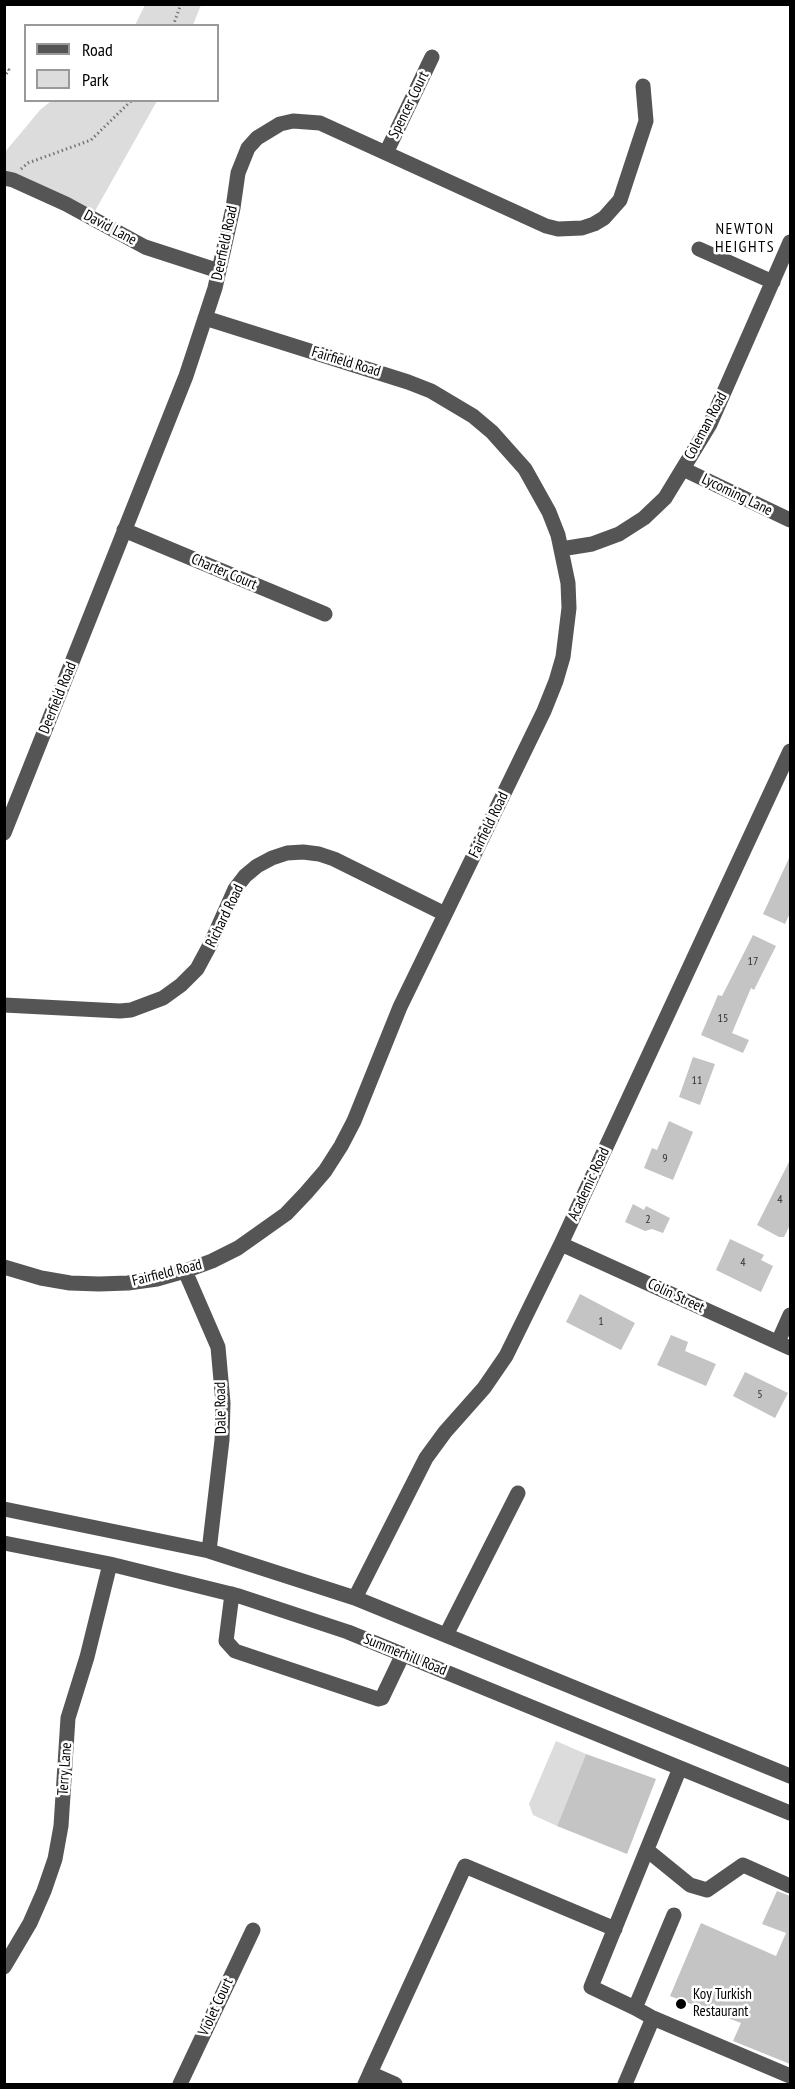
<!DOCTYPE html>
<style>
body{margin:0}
#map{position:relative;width:795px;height:2089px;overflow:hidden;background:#fff;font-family:"PT Sans Narrow",sans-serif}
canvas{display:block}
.frame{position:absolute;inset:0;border:6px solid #000;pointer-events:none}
.legend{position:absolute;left:24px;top:24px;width:195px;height:78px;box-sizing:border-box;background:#fff;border:2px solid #999;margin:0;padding:8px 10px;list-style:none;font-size:18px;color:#000}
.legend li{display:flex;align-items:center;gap:12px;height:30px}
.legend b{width:30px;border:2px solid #999}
</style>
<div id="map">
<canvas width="795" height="2089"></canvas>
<div class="frame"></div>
<ul class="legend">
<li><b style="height:8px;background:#555"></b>Road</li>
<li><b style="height:16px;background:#dcdcdc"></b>Park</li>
</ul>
</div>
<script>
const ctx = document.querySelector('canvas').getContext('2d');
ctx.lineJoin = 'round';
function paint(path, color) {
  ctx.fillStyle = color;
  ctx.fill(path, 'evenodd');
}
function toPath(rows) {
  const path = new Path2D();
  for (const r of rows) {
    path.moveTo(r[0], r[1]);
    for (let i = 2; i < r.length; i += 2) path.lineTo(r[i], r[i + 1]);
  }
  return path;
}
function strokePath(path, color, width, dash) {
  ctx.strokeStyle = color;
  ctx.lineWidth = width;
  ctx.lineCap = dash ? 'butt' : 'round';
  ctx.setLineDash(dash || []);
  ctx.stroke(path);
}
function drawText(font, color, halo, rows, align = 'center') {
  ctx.font = font + ' "PT Sans Narrow",sans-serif';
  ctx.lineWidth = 5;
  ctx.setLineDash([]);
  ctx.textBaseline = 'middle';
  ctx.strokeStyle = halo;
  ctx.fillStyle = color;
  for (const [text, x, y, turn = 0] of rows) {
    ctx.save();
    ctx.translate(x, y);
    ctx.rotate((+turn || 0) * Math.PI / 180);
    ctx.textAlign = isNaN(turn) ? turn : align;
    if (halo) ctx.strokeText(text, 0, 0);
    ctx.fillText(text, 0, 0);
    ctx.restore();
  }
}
const green = toPath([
 [145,5,145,4,201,5,193,25,135,25],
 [51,101,157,101,91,218,5,178,5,152,40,110],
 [556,1741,586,1754,557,1826,533,1815,529,1804]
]);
const building = toPath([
 [790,856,790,913,785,924,763,914],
 [753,935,776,946,754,990,751,988,732,1033,749,1040,743,1053,701,1035,718,995,722,996],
 [693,1057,715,1064,700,1105,679,1097],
 [669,1121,693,1132,673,1180,644,1168,652,1148,657,1150],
 [790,1160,790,1225,784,1237,779,1237,757,1225],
 [633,1204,644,1210,646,1206,670,1218,663,1233,652,1229,645,1231,625,1222],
 [730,1239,764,1255,761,1260,773,1266,761,1292,716,1270],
 [580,1294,635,1323,621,1350,566,1322],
 [671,1335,688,1342,685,1351,716,1364,706,1386,657,1365],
 [745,1372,788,1393,775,1418,733,1396],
 [586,1754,656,1779,627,1854,557,1826],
 [777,1891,790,1896,790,2064,733,2041,741,2023,670,1996,701,1923,776,1956,786,1933,762,1924]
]);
const path = toPath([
 [173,26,181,4],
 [4,67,9,70,4,77],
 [21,169,28,163,91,140,132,100]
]);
const minor = toPath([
 [386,153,432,57],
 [4,178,13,180,66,204,145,247,219,271],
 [699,249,773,282],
 [683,469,790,520],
 [124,530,325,614],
 [561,549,592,544,619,534,644,518,665,498,710,424,790,242],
 [4,833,186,376,215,288,233,208,238,173,248,148,257,138,280,124,293,121,320,123,546,226,558,229,582,228,594,224,604,218,620,200,646,121,643,86],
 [4,1005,120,1011,131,1010,163,998,181,985,197,969,211,943,235,889,245,876,257,866,272,858,287,853,303,852,319,854,334,859,445,914],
 [561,1244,790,1348],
 [4,1267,41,1278,70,1283,99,1284,128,1283,157,1279,185,1271,212,1261,238,1248,286,1214,306,1193,325,1171,341,1146,354,1121,400,1007,544,711,556,681,563,657,569,608,568,583,558,535,549,512,525,469,492,432,473,416,431,391,408,382,205,318],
 [185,1271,218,1347,223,1403,222,1440,209,1551],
 [778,1342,790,1315],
 [4,1509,209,1551,355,1598,790,1776],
 [4,1543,110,1564,239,1596,348,1632,790,1813],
 [232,1594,226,1641,235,1651,378,1699,382,1698,403,1654],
 [355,1598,426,1458,445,1432,484,1388,506,1356,561,1244,790,751],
 [446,1635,518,1493],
 [680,1768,591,1987,635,2008,653,2018,790,2076],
 [647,1850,690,1885,707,1890,743,1865,790,1886],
 [4,1967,30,1923,44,1891,55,1859,61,1826,68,1718,87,1657,110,1564],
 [635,2008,674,1915],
 [370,2073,465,1866,615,1929],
 [180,2084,253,1930],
 [365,2084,370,2073,395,2084],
 [625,2084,653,2018]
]);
const markers = [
 [681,2004,6,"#000"]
];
const numberNames = [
 ["17",753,962],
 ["15",723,1019],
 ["11",697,1081],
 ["9",665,1159],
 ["4",780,1200],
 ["2",648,1220],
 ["4",743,1263],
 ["1",601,1322],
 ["5",760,1395]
];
const streetNames = [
 ["Spencer Court",409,105,-64],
 ["David Lane",110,228,28],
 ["Deerfield Road",225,243,-78],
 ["Fairfield Road",346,362,17],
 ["Coleman Road",706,426,-62],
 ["Lycoming Lane",737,495,26],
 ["Charter Court",224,572,23],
 ["Deerfield Road",58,698,-68],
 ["Fairfield Road",489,825,-64],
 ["Richard Road",225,916,-64],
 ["Academic Road",589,1184,-65],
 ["Fairfield Road",167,1273,-14],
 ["Colin Street",676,1296,25],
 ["Dale Road",221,1408,-91],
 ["Summerhill Road",405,1655,22],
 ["Terry Lane",65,1769,-86],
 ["Violet Court",216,2007,-65]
];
const poiNames = [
 ["Koy Turkish",693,1995],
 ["Restaurant",693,2012]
];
const neighbourhoodNames = [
 ["NEWTON",745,229],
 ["HEIGHTS",745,247]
];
paint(green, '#dcdcdc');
paint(building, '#c4c4c4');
strokePath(path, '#777', 3, [1.5, 3]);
strokePath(minor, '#555', 15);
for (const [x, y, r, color] of markers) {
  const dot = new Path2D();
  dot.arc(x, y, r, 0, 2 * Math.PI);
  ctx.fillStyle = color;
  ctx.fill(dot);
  strokePath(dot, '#fff', 2);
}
drawText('12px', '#313131', null, numberNames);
drawText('15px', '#000', '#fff', streetNames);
drawText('15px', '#000', '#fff', poiNames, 'left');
ctx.letterSpacing = '1.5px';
drawText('16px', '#000', '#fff', neighbourhoodNames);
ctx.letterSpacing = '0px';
</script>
